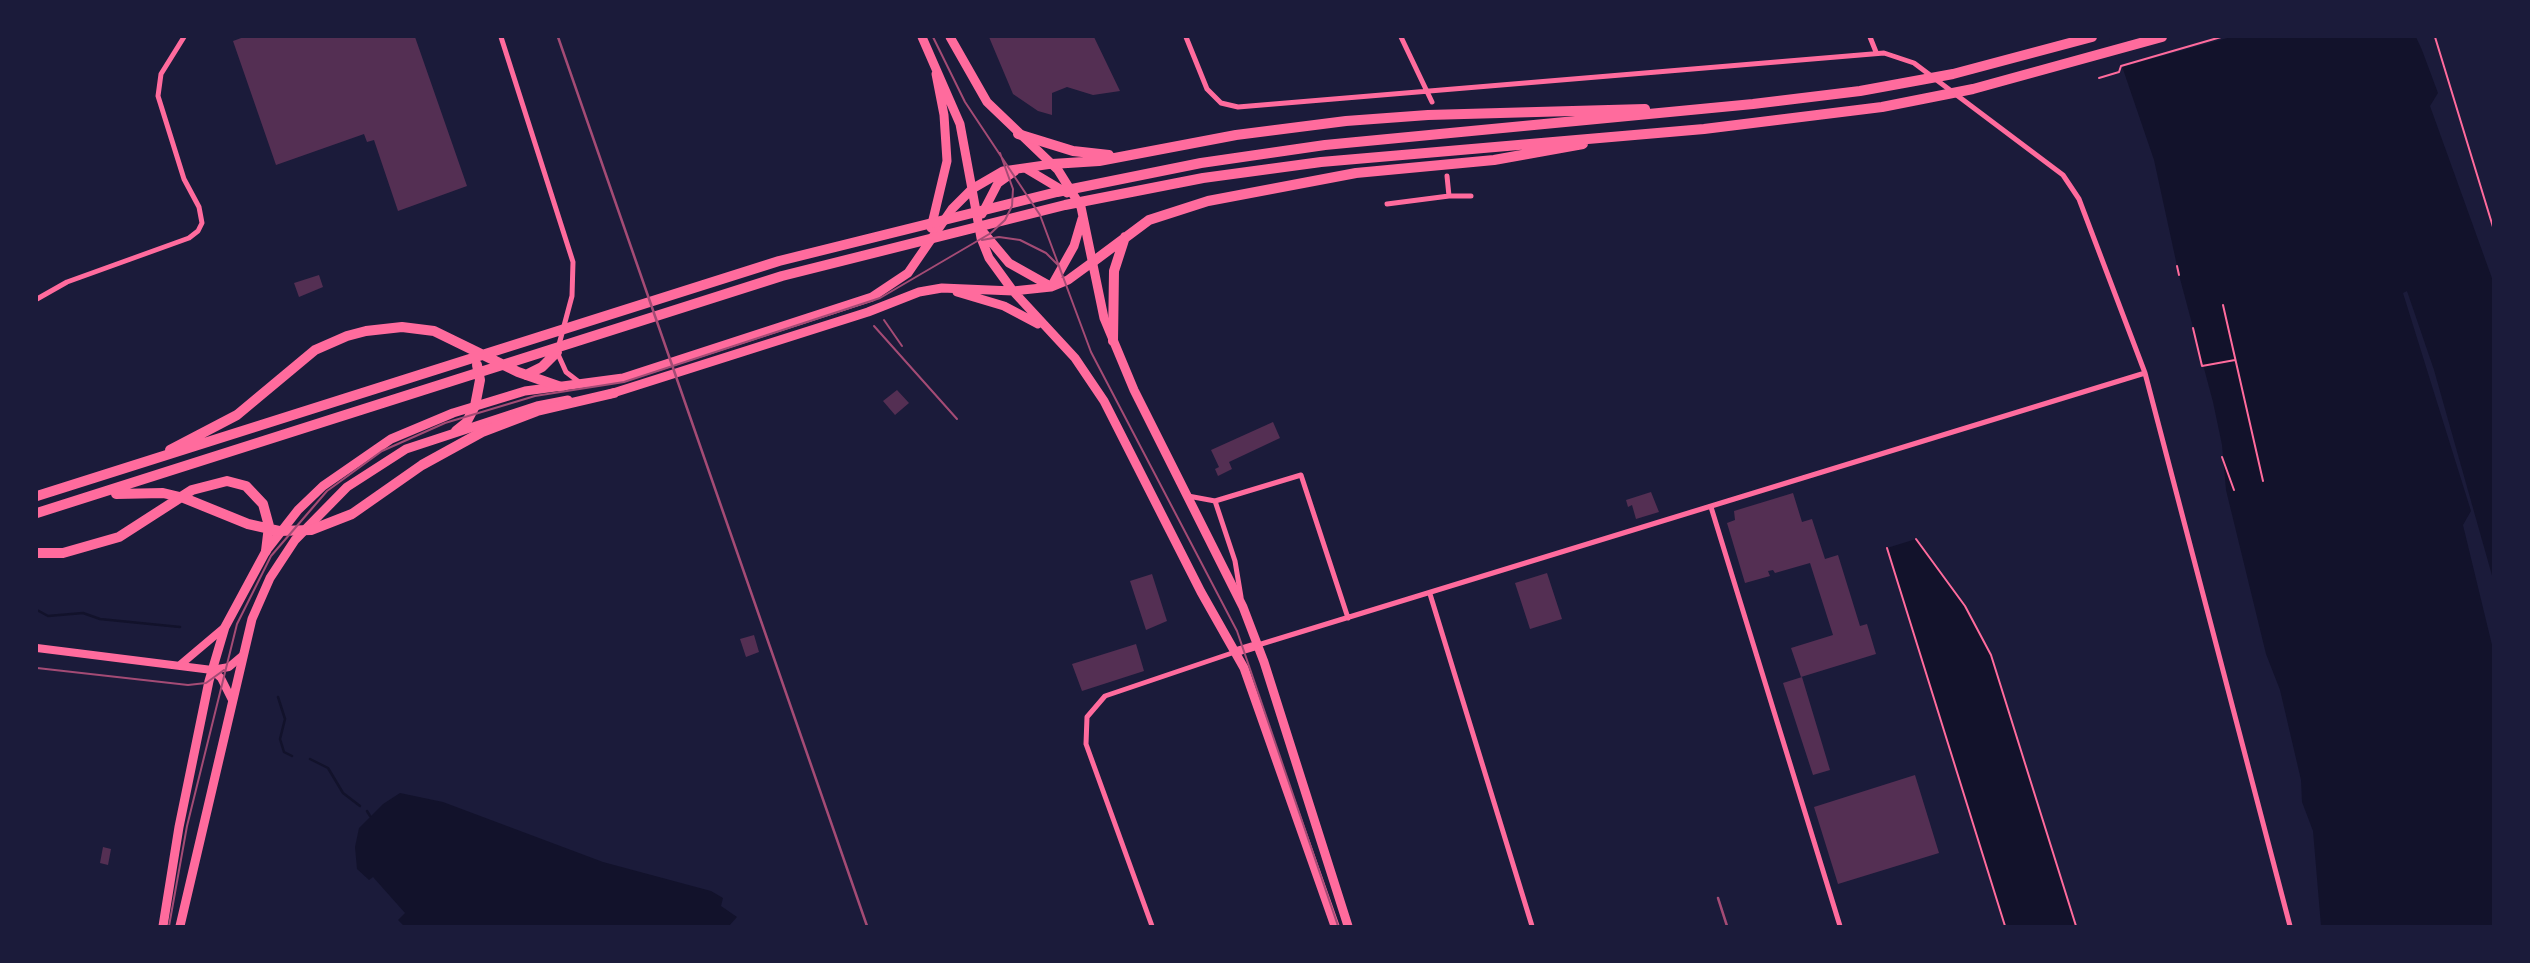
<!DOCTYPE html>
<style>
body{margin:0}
#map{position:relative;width:2530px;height:963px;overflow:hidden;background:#1b1b3a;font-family:Raleway,sans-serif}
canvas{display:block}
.frame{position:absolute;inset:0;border:38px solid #1b1b3a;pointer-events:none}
</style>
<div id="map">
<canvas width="2530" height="963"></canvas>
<div class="frame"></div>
</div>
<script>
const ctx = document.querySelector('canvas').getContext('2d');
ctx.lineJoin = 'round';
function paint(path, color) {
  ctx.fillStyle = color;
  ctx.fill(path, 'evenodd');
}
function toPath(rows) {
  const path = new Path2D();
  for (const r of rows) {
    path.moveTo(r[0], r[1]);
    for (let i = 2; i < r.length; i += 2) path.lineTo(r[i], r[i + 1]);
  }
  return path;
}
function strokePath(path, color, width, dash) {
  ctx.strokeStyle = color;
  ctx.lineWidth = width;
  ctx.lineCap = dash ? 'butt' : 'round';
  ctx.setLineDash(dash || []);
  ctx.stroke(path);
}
const water = toPath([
 [2112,37,2416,37,2422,50,2438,93,2430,106,2493,281,2493,579,2434,370,2407,291,2403,293,2471,511,2463,525,2493,649,2493,926,2321,926,2313,831,2302,802,2301,780,2280,690,2266,654,2226,490,2222,445,2213,402,2179,275,2154,160],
 [1916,539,1965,606,1991,655,2076,926,2005,926,1887,548],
 [400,793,443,802,603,862,711,891,723,898,721,906,737,917,729,926,404,926,398,920,405,913,373,877,369,880,357,869,355,847,359,828,383,804]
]);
const pier = toPath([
 [2109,37,2231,37,2122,67,2121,71]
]);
const stream = toPath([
 [37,610,48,616,83,613,100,619,180,627],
 [278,697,285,719,280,739,284,752,292,756],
 [310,759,328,768,343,793,360,806],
 [367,811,370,816]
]);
const building = toPath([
 [244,37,415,37,467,186,398,211,374,140,367,142,364,134,276,165,233,41],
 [989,37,1094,37,1120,91,1093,95,1067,87,1052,93,1052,115,1038,111,1013,94],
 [319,275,323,287,299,297,294,283],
 [897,390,909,403,895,415,883,401],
 [1273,422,1280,438,1229,462,1232,469,1218,476,1215,469,1219,467,1211,450],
 [1651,492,1659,512,1636,519,1632,505,1628,507,1626,500],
 [1793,493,1802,522,1812,519,1825,559,1838,555,1860,626,1867,624,1876,654,1801,677,1791,648,1833,635,1810,563,1775,573,1773,570,1768,571,1770,576,1745,583,1727,523,1735,520,1734,511],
 [1547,573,1562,619,1530,629,1515,583],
 [1152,574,1167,621,1146,630,1130,581],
 [754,635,759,652,746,657,740,639],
 [1136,644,1144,671,1082,691,1072,664],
 [1802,677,1830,770,1813,775,1783,683],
 [1915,775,1939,853,1838,884,1814,807],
 [103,847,111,849,108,865,100,863]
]);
const path = toPath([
 [2435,37,2493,227],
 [2099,78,2119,72,2121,66,2221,37],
 [2177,266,2179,275],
 [2223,305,2263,481],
 [2193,328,2202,366,2235,360],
 [2222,457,2234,490],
 [1916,539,1965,606,1991,655,2076,926],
 [1887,548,2005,926]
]);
const minor = toPath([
 [501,37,573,262,572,296,557,352,566,372,579,382],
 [1186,37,1207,89,1221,103,1238,107,1884,53,1914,63,2063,175,2079,199,2145,373,2290,926],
 [1401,37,1432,102],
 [1870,37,1876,52],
 [1447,176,1449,196,1471,196],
 [1387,204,1449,196],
 [37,299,67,282,189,238,198,231,202,223,199,207,184,179,158,96,161,74,184,37],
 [1188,496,1215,501,1301,475,1348,618],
 [1215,501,1235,561,1241,597],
 [1711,507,1840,926],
 [1430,594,1532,926],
 [1258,645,2145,373],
 [1152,926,1086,744,1087,717,1105,696,1235,652]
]);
const secondary = toPath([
 [37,648,212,670,229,667,242,656],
 [180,665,225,627],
 [212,670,221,678,232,700]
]);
const primary = toPath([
 [922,37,960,124,981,238,989,258,1013,291,1075,358,1104,401,1201,592,1244,668,1335,926],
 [950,37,987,102,1058,170,1081,207,1104,318,1134,390,1243,607,1264,662,1348,926],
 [1025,168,1067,193],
 [982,214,998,183,1015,171],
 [931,228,947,161,944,115,936,74],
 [983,232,1009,263,1050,286],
 [1051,287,1074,246,1082,219],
 [957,292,1004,306,1038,324],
 [610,394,868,312,919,292,942,288,1013,291,1051,287,1068,280,1094,261],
 [1235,652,1258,645],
 [163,926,179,827,209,681,225,627,266,551,298,510,323,486,391,439,453,413,525,391,623,378,872,297,908,273,952,209,972,189,1003,171,1052,164],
 [180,926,252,619,270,578,295,540,347,487,406,449,537,406,568,400]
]);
const motorway = toPath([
 [1018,134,1073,151,1109,155],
 [1052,164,1099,161,1236,135,1346,121,1428,115,1645,109],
 [1094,261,1149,220,1208,201,1356,173,1494,160,1583,144],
 [1113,341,1114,271,1125,237],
 [526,375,542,367,557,352],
 [456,431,466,423,475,406,480,380,477,365],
 [170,450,237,415,315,350,347,336,366,331,402,327,434,331,518,372,561,387],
 [116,494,163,493,184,498,248,524,279,531,311,530,352,514,422,465,482,432,537,411,614,393],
 [37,496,779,261,1057,192,1201,163,1325,145,1753,104,1860,91,1953,74,2092,37],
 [37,513,782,276,1065,205,1203,178,1321,162,1704,129,1882,107,1973,89,2162,37],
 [37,553,63,553,119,537,192,490,227,481,246,486,263,504,269,526,266,551]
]);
const tram = toPath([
 [933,37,965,102,1040,215,1091,352,1237,631,1338,926],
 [982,240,999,237,1020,240,1046,253,1058,265],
 [884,320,902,346],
 [874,326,957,419],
 [37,668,188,685,206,683,224,670],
 [169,926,187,826,237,624,271,556,327,491,382,451,445,423,535,396,624,382,880,298,991,233,1005,220,1012,206,1013,189,1000,153]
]);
const rail = toPath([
 [558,37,867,926],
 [1718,898,1727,926]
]);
paint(water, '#12122b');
paint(pier, '#1b1b3a');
strokePath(stream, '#12122b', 2.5);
paint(building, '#542f53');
strokePath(path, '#ff6b9d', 2);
strokePath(minor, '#ff6b9d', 5);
strokePath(secondary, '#ff6b9d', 8);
strokePath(primary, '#ff6b9d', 9);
strokePath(motorway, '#ff6b9d', 10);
strokePath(tram, '#a44b75', 2);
strokePath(rail, '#a44b75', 2.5);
</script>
